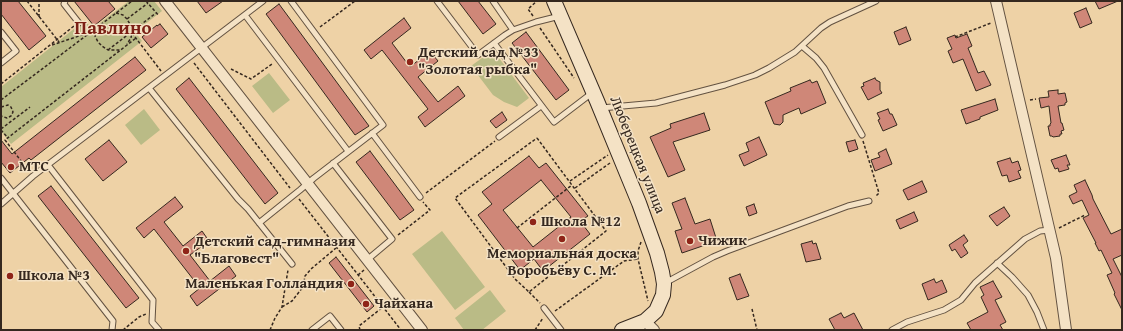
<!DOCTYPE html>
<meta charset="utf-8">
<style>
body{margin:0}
#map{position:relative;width:1123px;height:331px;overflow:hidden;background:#eed2a6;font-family:"Gentium Book Plus",serif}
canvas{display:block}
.frame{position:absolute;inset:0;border:2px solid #35281f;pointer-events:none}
</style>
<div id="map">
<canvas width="1123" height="331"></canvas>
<div class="frame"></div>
</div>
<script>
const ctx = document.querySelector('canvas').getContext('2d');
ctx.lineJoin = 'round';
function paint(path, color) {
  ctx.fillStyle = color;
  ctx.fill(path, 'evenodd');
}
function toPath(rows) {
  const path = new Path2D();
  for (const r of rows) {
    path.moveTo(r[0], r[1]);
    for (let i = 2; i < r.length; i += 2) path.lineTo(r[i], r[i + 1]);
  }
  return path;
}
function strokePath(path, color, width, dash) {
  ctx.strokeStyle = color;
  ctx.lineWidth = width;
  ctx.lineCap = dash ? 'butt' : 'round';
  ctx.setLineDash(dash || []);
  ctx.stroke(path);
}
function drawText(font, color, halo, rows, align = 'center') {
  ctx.font = font + ' "Gentium Book Plus",serif';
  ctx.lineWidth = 3;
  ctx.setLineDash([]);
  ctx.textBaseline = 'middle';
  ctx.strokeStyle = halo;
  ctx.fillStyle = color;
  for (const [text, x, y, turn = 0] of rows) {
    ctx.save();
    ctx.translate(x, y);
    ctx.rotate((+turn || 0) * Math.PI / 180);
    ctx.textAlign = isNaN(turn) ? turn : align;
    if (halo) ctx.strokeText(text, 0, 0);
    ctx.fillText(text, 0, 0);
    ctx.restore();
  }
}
const green = toPath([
 [129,1,154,1,162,11,135,32,142,41,11,144,1,131,1,87,85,20,92,29],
 [493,50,529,98,517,107,504,102,493,95,471,66],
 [269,73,290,100,273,113,252,86],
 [144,109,160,130,141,145,125,125],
 [442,231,485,287,455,310,412,254],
 [490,290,506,311,482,330,464,330,455,318]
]);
const building = toPath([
 [1,1,18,1,46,36,29,50,1,14,1,1],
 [74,1,108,1,115,9,94,26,74,1],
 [197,1,223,1,206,13,197,1],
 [458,1,478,1,496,24,483,34,458,1],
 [1095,1,1118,1,1099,9,1095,1],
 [279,4,369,126,355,135,266,14,279,4],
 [1086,8,1092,23,1080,28,1074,13,1086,8],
 [404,18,411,28,392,43,410,67,430,51,438,61,418,77,438,102,458,86,465,96,425,127,418,117,428,109,382,50,371,59,364,50,404,18],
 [160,24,168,34,151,48,142,37,157,25,157,26,160,24],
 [906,27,911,40,899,45,894,32,906,27],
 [526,32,569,90,556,100,512,43,526,32],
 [967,34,972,46,968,48,978,73,984,71,991,85,976,91,963,59,953,63,948,51,952,49,947,38,955,35,956,38,967,34],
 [135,57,146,70,31,160,29,158,10,173,1,162,1,140,12,154,135,57],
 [189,78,278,193,265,204,176,89,189,78],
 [875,78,876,80,880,82,880,90,882,93,868,100,861,87,864,86,863,83,875,78],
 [810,80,812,83,817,81,826,103,801,114,799,108,783,115,783,122,780,125,774,124,765,102,791,91,790,88,810,80],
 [1058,90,1058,94,1065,93,1067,102,1065,103,1065,105,1058,106,1061,123,1062,123,1064,130,1061,131,1062,134,1060,134,1060,136,1053,137,1052,136,1050,136,1048,126,1050,126,1050,124,1051,123,1049,106,1041,108,1039,98,1049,97,1048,91,1058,90],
 [995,99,998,110,980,117,980,119,966,124,961,110,995,99],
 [888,109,890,114,892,114,897,125,883,131,878,120,880,119,877,113,888,109],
 [502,112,507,120,496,128,490,121,502,112],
 [704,113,710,130,673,142,685,170,668,177,650,137,671,128,670,124,704,113],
 [759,137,767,155,744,166,739,155,749,151,746,143,759,137],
 [109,140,127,162,103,181,85,159,109,140],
 [855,140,858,149,849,152,846,142,855,140],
 [886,149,892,164,875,171,871,160,880,157,878,153,886,149],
 [370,151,414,210,400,220,356,162,370,151],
 [1066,155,1070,165,1067,165,1069,169,1059,172,1058,168,1055,169,1051,160,1066,155],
 [529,156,539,168,546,163,588,216,580,221,590,234,543,271,534,259,520,270,478,215,492,204,482,192,529,156],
 [541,180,571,217,533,247,503,210,541,180],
 [1010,158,1012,163,1018,161,1021,170,1018,171,1021,178,1009,182,1007,175,1002,176,997,162,1010,158],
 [1085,180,1092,195,1093,199,1111,234,1122,229,1122,255,1113,259,1122,277,1122,310,1114,294,1115,293,1107,275,1112,273,1101,250,1099,251,1095,243,1096,243,1083,218,1089,215,1082,200,1073,204,1069,196,1077,192,1074,185,1085,180],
 [922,181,927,192,908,200,903,190,922,181],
 [51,186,139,298,126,308,38,196,51,186],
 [175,197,183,207,164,222,183,246,202,231,209,241,190,255,210,281,229,266,236,276,197,306,190,296,200,288,154,229,144,238,136,228,175,197],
 [685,198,695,224,710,219,717,241,682,253,675,231,682,229,672,203,685,198],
 [754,204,757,213,749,216,746,207,754,204],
 [1004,207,1010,216,997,226,989,216,1004,207],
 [914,212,918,221,900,229,896,220,914,212],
 [964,235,968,241,963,245,968,253,961,258,955,249,952,251,949,245,964,235],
 [812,241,813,244,816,243,821,259,806,262,801,244,812,241],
 [336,257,374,306,367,312,329,263,336,257],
 [740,274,749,296,737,300,729,278,740,274],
 [934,279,936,283,942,280,947,292,928,300,922,284,934,279],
 [993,281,1002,297,995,300,1006,322,1000,325,1003,330,971,330,967,323,988,312,981,297,984,295,980,287,993,281],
 [841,313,844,318,854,313,863,330,835,330,829,319,841,313]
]);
const path = toPath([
 [27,1,59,42],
 [146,1,159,16],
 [116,13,123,15,127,19,131,26,132,31,131,38,127,44],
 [533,16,528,9,537,1],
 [39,17,39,1],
 [127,19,148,3],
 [320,27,355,1],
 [540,28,574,78],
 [95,29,95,36,98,42,102,46,108,50,120,50],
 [132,33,161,71],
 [955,37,991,23],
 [52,45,88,33],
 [108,50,156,13],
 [194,63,290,188],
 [231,69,251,79,272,64],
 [1,84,74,26],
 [1,100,132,1],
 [1030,100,1036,99],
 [1,107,8,105,11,107,13,112,11,116,7,118,1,116],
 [1,129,30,107],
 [1,130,8,138],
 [537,138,606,231,529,292,515,279,455,198,537,138],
 [863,141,879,193,875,197],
 [28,170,5,140,136,38],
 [570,181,608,155],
 [575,188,610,163],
 [426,193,495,141],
 [299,199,401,330],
 [517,228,572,185],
 [1059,228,1085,215],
 [398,235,430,210,423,202],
 [641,242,638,251,638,259,648,301],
 [358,275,364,270],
 [529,292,540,303],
 [282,307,292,301,303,287,305,276,311,269,336,248],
 [752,309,757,330],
 [555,311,624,261,638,259],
 [123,330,139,317,146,314],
 [270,330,275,318,282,307,288,270],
 [360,330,359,326,383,307],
 [535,330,543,318]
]);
const service = toPath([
 [65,1,64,4,79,23],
 [437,1,478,55,505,35,513,30,536,22,560,16],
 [493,1,513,30],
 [245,15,348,151],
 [1,32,16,51,1,63],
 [494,43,554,122,592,93],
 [802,46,816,58,824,68,862,135],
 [149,88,238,199,248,209,292,264],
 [601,108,656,103,725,85,755,75,769,68,795,52,821,28,830,22,876,1],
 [372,133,420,197],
 [499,137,541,106],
 [333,163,392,239,367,260],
 [48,165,153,300,152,322,159,330],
 [1,178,113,321,112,330],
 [1,204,33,176,263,1],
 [259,223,300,190,314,178,383,125,291,1],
 [997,263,1012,277,1028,295,1037,312,1044,330],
 [665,283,713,257,727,251,848,206,869,201],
 [544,308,561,330],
 [312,330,330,316,341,330],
 [892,330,907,322,944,310,961,300,975,283,1025,239,1040,231,1050,230]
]);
const minor = toPath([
 [165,1,422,330],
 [996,1,1056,258,1066,330],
 [645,321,654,330]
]);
const secondary = toPath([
 [554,1,597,101,639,203,657,253,662,272,664,284,663,295,656,311,645,321,622,330]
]);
const markers = [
 [410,62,4,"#8f2418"],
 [11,167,4,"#8f2418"],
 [533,222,4,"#8f2418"],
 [562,239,4,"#8f2418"],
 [690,241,4,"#8f2418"],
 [186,251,4,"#8f2418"],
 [10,276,4,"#8f2418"],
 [351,284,4,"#8f2418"],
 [366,304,4,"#8f2418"]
];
const poiNames = [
 ["Детский сад №33",418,53],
 ["\"Золотая рыбка\"",418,70],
 ["МТС",19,167],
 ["Школа №12",541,222],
 ["Чижик",698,241],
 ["Детский сад-гимназия",194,242],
 ["\"Благовест\"",194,259],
 ["Мемориальная доска",562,254,"center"],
 ["Воробьёву С. М.",562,271,"center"],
 ["Школа №3",18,276],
 ["Маленькая Голландия",343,284,"right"],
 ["Чайхана",374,304]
];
const streetNames = [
 ["Люберецкая улица",637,155,68]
];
const districtNames = [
 ["Павлино",113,29]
];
paint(green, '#babb86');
paint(building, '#cf8778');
strokePath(building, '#35281f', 1);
strokePath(service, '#635241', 7);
strokePath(minor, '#635241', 12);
strokePath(secondary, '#35281f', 16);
strokePath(path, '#35281f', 1.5, [3, 2]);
strokePath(service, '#f4e2c5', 5);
strokePath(minor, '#f4e2c5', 10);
strokePath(secondary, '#f4e2c5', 14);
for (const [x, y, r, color] of markers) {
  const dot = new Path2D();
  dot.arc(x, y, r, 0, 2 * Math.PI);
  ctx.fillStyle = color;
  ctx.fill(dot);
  strokePath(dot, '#f4e2c5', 1.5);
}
drawText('bold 15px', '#35281f', '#f4e2c5', poiNames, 'left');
drawText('15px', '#35281f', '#f4e2c5', streetNames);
drawText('bold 19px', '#7a1f14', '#f4e2c5', districtNames);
</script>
